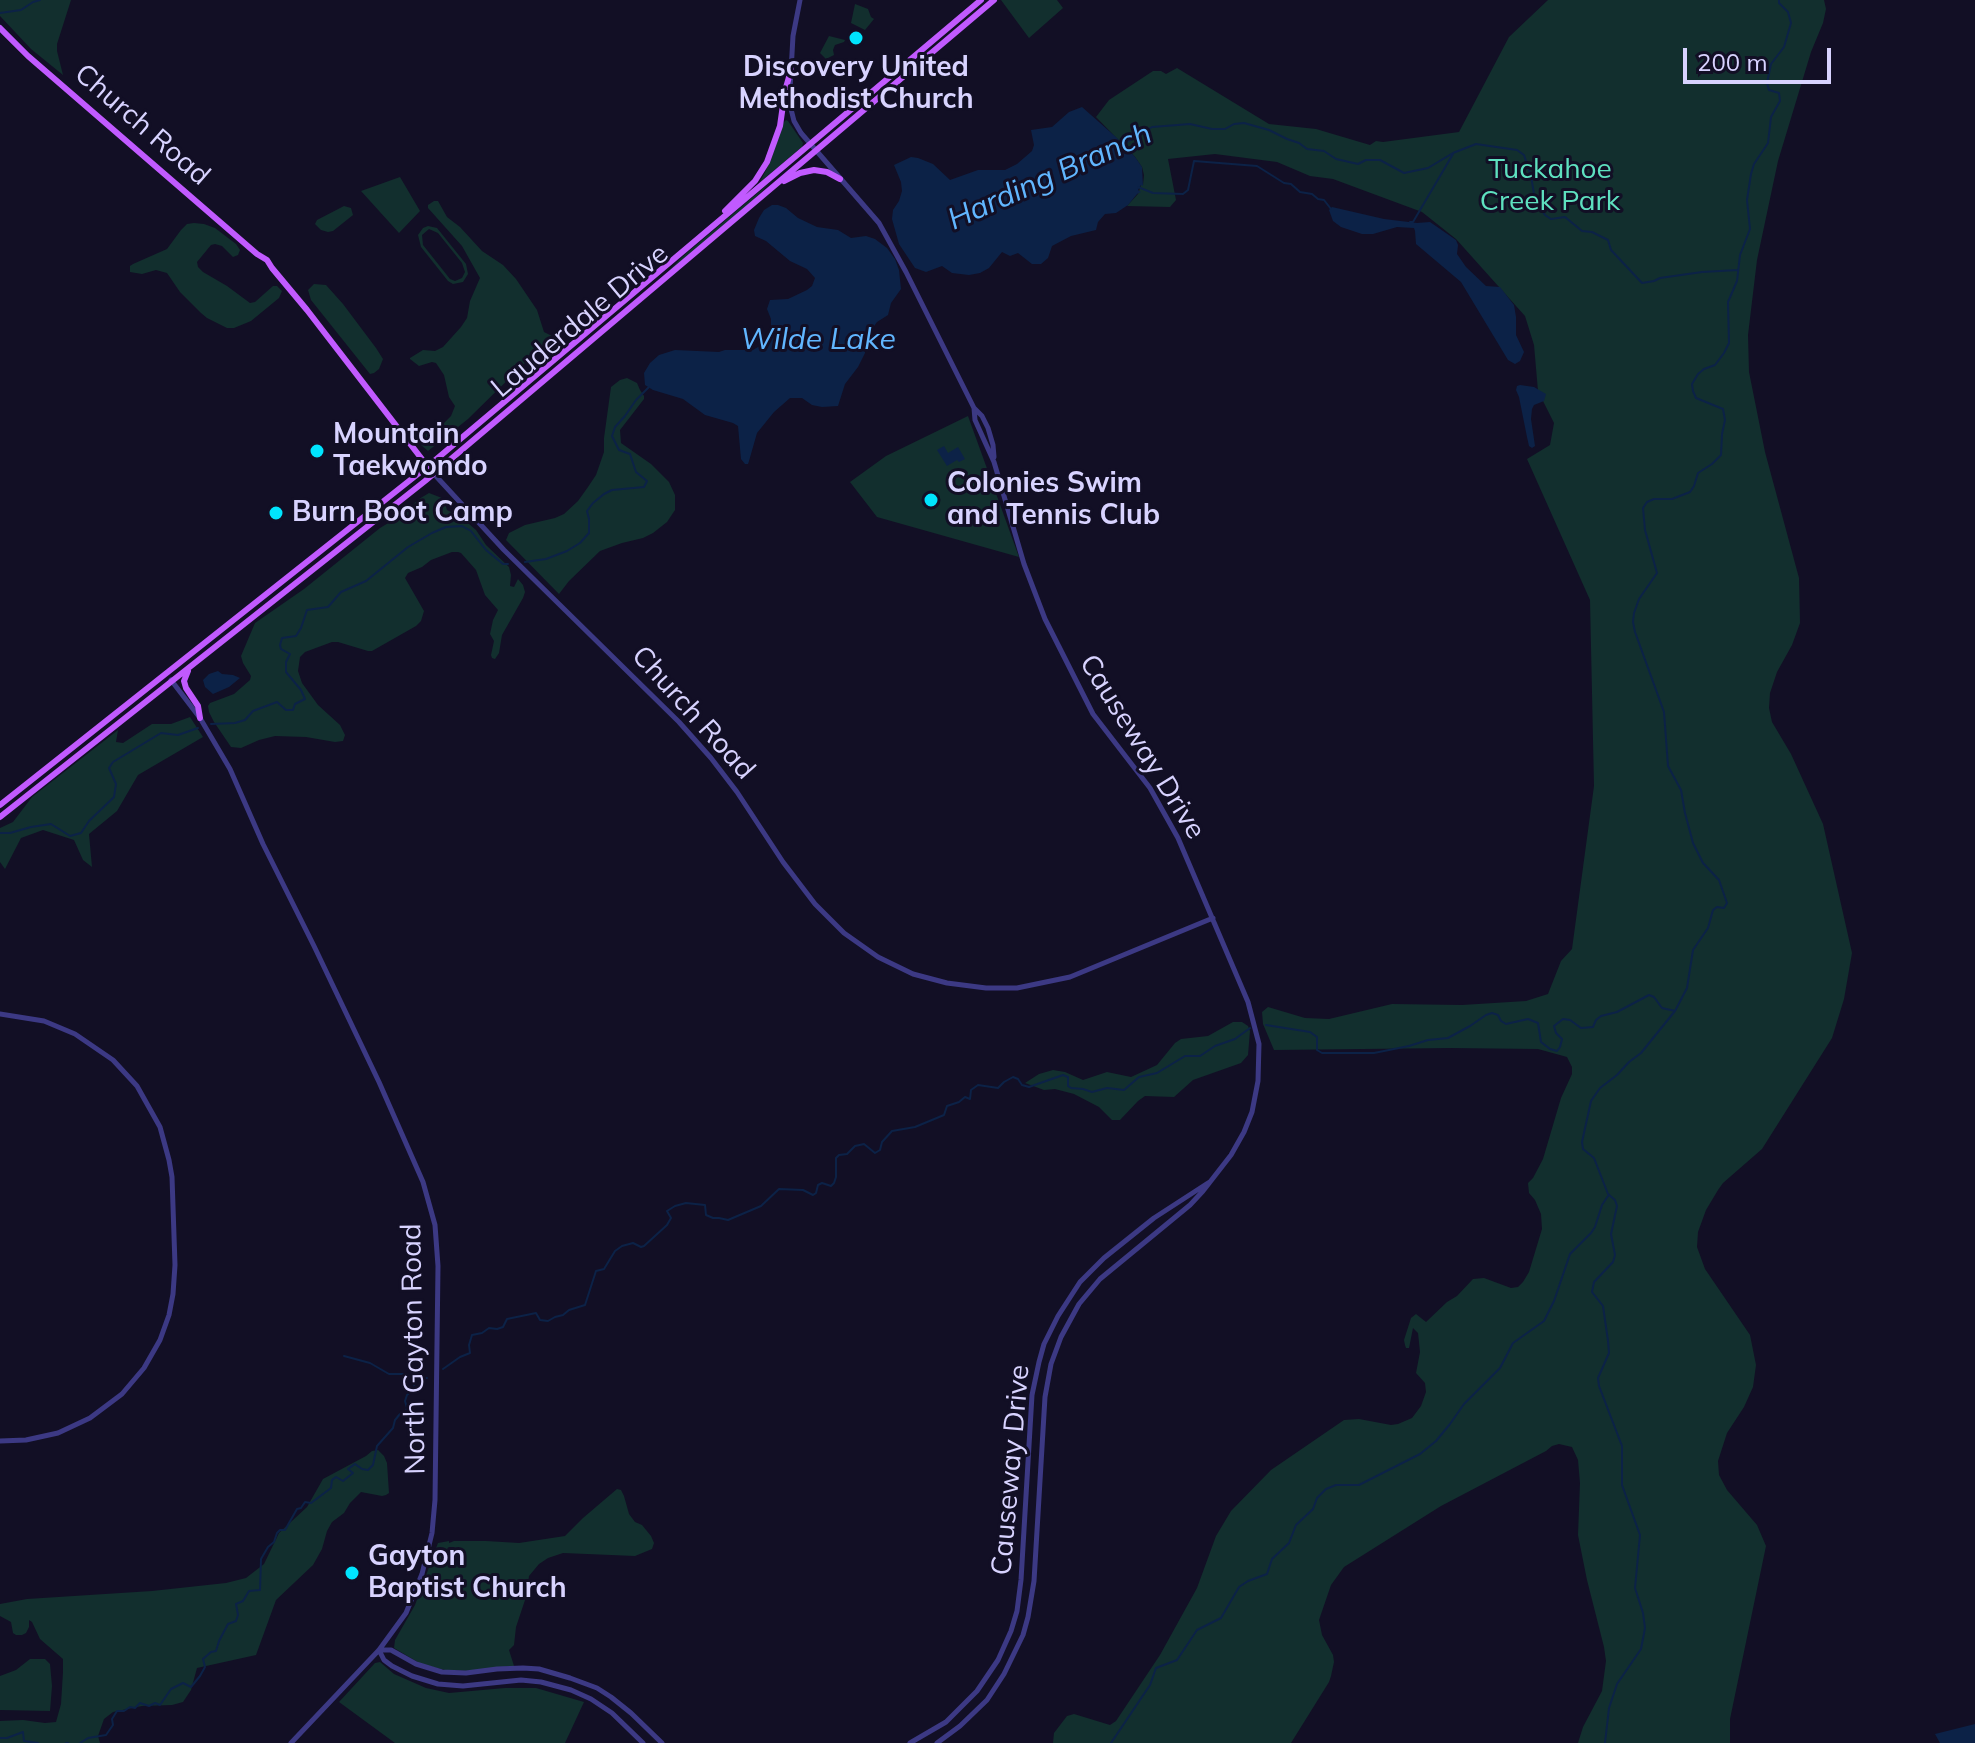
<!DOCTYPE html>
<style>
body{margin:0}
#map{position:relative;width:1975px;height:1743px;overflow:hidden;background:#120f25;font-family:Mulish,sans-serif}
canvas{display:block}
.scale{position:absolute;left:1683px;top:48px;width:148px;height:36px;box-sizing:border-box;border:4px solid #d8d3ff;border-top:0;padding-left:10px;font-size:24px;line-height:28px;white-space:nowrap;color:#d8d3ff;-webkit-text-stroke:6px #120f25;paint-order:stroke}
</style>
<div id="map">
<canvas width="1975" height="1743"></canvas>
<div class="scale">200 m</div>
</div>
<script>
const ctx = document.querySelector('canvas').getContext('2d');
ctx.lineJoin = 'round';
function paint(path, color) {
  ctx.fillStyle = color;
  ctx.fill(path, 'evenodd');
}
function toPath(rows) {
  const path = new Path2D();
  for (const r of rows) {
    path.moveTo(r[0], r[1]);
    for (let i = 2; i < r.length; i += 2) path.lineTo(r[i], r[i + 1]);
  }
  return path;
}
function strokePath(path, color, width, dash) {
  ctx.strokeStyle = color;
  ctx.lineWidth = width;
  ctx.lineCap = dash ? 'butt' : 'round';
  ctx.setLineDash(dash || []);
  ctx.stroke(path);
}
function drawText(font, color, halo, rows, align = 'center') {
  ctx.font = font + ' Mulish,sans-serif';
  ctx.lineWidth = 6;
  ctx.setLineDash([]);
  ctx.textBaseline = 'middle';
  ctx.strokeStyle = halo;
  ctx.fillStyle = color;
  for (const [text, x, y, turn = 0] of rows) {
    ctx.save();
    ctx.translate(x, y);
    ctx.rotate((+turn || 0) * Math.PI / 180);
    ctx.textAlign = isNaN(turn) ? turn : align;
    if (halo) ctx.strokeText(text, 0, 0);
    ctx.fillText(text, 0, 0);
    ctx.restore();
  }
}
const green = toPath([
 [0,0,71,0,57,44,57,51,63,75,31,49,0,16],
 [1001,0,1057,0,1063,8,1029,38],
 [1548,0,1824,0,1826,9,1823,23,1811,52,1778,161,1757,260,1748,335,1749,372,1765,452,1799,578,1800,623,1792,645,1777,672,1770,693,1769,708,1772,722,1791,754,1823,824,1852,953,1844,999,1832,1038,1762,1149,1723,1183,1718,1190,1706,1210,1698,1232,1697,1247,1705,1269,1750,1335,1756,1365,1753,1387,1744,1407,1727,1433,1718,1461,1719,1475,1727,1490,1757,1525,1766,1546,1730,1719,1730,1743,1578,1743,1583,1727,1602,1691,1606,1661,1604,1647,1587,1580,1578,1535,1580,1483,1578,1460,1572,1447,1559,1444,1552,1446,1546,1451,1441,1506,1344,1567,1331,1585,1319,1620,1322,1635,1333,1655,1334,1662,1331,1676,1329,1682,1291,1743,1053,1743,1054,1733,1067,1716,1074,1714,1110,1725,1116,1721,1160,1655,1197,1588,1216,1536,1231,1511,1271,1470,1344,1420,1359,1419,1391,1425,1398,1424,1412,1418,1421,1406,1426,1392,1425,1383,1416,1373,1420,1352,1418,1333,1413,1328,1409,1348,1406,1348,1405,1345,1404,1340,1411,1318,1416,1314,1426,1322,1447,1302,1457,1296,1473,1279,1484,1278,1511,1288,1518,1287,1523,1282,1529,1272,1542,1229,1541,1214,1535,1200,1529,1193,1528,1183,1533,1178,1543,1159,1561,1098,1572,1074,1572,1067,1567,1057,1538,1049,1450,1048,1274,1050,1263,1024,1262,1012,1268,1007,1305,1018,1329,1019,1392,1004,1462,1005,1526,1001,1548,994,1561,961,1572,949,1594,786,1590,600,1527,459,1550,445,1554,423,1538,391,1534,345,1525,316,1456,239,1422,212,1333,179,1310,176,1277,162,1215,154,1168,159,1176,200,1170,207,1127,206,1138,194,1141,185,1143,185,1144,175,1142,167,1135,157,1096,117,1109,100,1153,71,1161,71,1166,74,1177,68,1269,124,1316,129,1370,145,1376,141,1383,142,1459,132,1509,37],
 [855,4,868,9,871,17,874,19,865,30,851,23],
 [829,36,845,40,844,42,835,45,833,50,834,55,826,59,820,53],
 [786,120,788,121,803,143,802,147,760,182,771,160,783,123],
 [400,177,420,211,399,233,361,191],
 [773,180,751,202,662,278,682,257],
 [434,201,438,201,447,217,460,227,482,251,503,265,516,279,537,310,544,332,558,339,558,341,555,345,527,361,468,419,428,451,421,445,418,438,444,423,451,416,455,406,449,397,444,375,436,363,432,362,419,366,410,359,410,358,423,350,435,351,443,347,461,327,467,318,470,301,480,278,462,246,428,208,428,205],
 [344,206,351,208,353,215,333,231,328,232,321,230,315,224,317,220],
 [194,223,204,224,215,228,236,244,240,250,238,255,233,257,222,246,215,244,211,245,197,262,198,267,203,272,227,286,250,303,255,302,273,286,277,286,282,291,279,298,251,321,234,328,227,328,207,318,201,313,180,292,167,273,156,270,142,274,130,272,130,266,133,264,167,249,181,230,187,224],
 [428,226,437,228,466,264,468,274,463,282,453,284,448,281,421,247,418,235,423,228],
 [429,229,438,233,462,263,465,272,462,278,455,281,450,279,423,245,422,235],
 [314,284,326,285,343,304,376,348,383,359,379,369,374,373,370,374,311,300,308,290],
 [627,378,637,383,640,390,644,396,644,399,620,430,621,443,651,464,669,482,675,495,675,510,667,522,653,533,643,538,622,543,600,551,569,581,559,594,506,540,509,533,525,525,555,518,564,514,578,501,588,487,596,475,604,452,604,438,611,387,620,380],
 [968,416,1019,557,877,517,850,482,886,456],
 [429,493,442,498,444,500,447,510,462,518,476,530,486,545,509,567,511,575,510,586,514,587,518,579,523,585,525,592,523,598,502,635,499,653,495,659,492,658,491,655,494,641,490,634,493,620,498,610,485,595,476,570,461,553,458,552,452,552,431,560,422,567,408,573,405,578,424,611,421,621,416,626,372,651,368,651,338,642,332,642,305,652,300,657,298,671,302,683,318,705,340,725,345,735,343,741,335,742,306,737,275,736,259,740,241,748,231,747,214,722,209,712,208,706,210,703,234,694,250,680,251,676,243,663,241,656,255,623,304,589,380,528,400,516,419,499],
 [190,717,203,737,138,775,117,811,89,834,92,867,83,860,74,840,43,830,21,838,5,869,0,862,0,828,13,822,32,797,118,730,116,742,123,743,152,724,171,724],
 [1233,1022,1242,1022,1248,1026,1250,1031,1248,1055,1241,1063,1193,1080,1174,1097,1145,1096,1138,1101,1120,1120,1112,1120,1099,1107,1074,1094,1055,1089,1044,1090,1025,1083,1039,1074,1053,1070,1065,1072,1083,1080,1107,1072,1131,1077,1157,1065,1175,1043,1181,1039,1208,1036],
 [378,1450,384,1456,387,1463,389,1493,386,1495,382,1496,361,1492,350,1503,344,1513,332,1522,327,1531,322,1549,313,1565,276,1600,256,1655,197,1668,191,1690,183,1702,172,1705,142,1706,113,1712,104,1719,98,1736,100,1743,0,1743,0,1721,23,1720,45,1723,56,1722,61,1704,63,1672,63,1659,40,1639,32,1622,29,1620,29,1627,26,1633,22,1635,16,1635,13,1633,11,1622,0,1616,0,1604,27,1599,152,1591,226,1583,246,1578,264,1564,279,1533,307,1507,323,1479,366,1456,372,1451],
 [617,1489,621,1490,624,1496,629,1514,635,1522,642,1525,651,1536,654,1543,652,1549,635,1556,563,1553,548,1558,539,1564,529,1576,526,1597,516,1627,514,1645,509,1650,514,1666,467,1671,445,1670,421,1664,394,1648,395,1640,415,1605,438,1543,449,1541,449,1543,454,1541,486,1541,519,1543,565,1536,583,1518],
 [30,1659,45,1659,50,1664,52,1686,50,1711,0,1710,0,1676,16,1670],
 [380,1662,394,1674,426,1688,449,1693,505,1688,536,1688,584,1702,565,1743,395,1743,339,1702,375,1663]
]);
const water = toPath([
 [1082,107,1117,138,1135,157,1142,167,1143,186,1141,185,1138,190,1141,192,1137,194,1128,205,1116,213,1105,214,1098,222,1096,230,1071,236,1052,246,1048,258,1041,264,1032,264,1018,253,1010,256,1002,252,989,268,980,273,969,275,952,273,942,266,926,272,915,268,899,244,892,219,893,210,899,201,902,191,901,182,894,165,911,157,918,158,933,164,950,180,978,170,1005,170,1017,164,1032,151,1034,145,1031,130,1052,127,1069,112],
 [772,205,778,205,786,208,798,218,817,227,838,230,851,238,866,236,875,239,887,248,895,259,899,270,901,289,891,303,888,315,877,322,866,337,865,353,858,367,845,384,838,406,822,407,812,405,802,398,790,398,774,412,757,433,749,461,748,464,745,464,741,459,738,426,733,423,705,415,683,399,653,390,645,385,644,373,650,363,659,355,675,350,719,352,725,350,753,350,758,347,769,337,771,332,771,319,767,309,770,300,788,299,807,290,812,286,815,278,807,269,790,261,766,241,755,236,754,230,759,218,764,210],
 [1332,207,1384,219,1417,223,1430,222,1456,240,1458,245,1457,254,1466,267,1486,286,1500,287,1514,305,1516,317,1516,335,1524,352,1520,361,1515,364,1508,360,1461,282,1416,244,1415,231,1414,228,1397,227,1373,234,1362,234,1341,227,1333,221,1329,210],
 [1520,385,1534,387,1546,394,1544,401,1534,405,1532,409,1531,419,1535,446,1532,448,1529,446,1527,437,1519,397,1516,390,1517,386],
 [944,446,948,453,958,447,965,459,959,462,957,460,947,466,937,450],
 [218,671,222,674,233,675,240,678,229,687,213,694,205,687,203,680,209,674],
 [1975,1724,1975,1743,1940,1743,1935,1734]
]);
const stream = toPath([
 [0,13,21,10,33,2,40,0],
 [1124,144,1152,127,1190,124,1212,129,1225,129,1234,124,1244,123,1269,130,1287,139,1299,143,1307,149,1324,151,1336,159,1358,164,1366,160,1380,160,1404,173,1428,168,1453,153,1476,144,1517,150,1524,155,1531,176,1535,200,1545,215,1551,219,1565,217,1582,231,1592,232,1608,240,1611,250,1642,283,1654,281,1660,278,1702,272,1738,270],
 [1138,187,1153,193,1183,194,1188,190,1194,161,1257,166,1284,183,1291,184,1300,192,1312,194,1318,199,1324,200,1331,209],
 [1410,222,1413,222,1453,154],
 [525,562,546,559,567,551,580,543,589,533,589,519,587,511,593,503,604,494,612,490,644,487,647,481,636,472,630,454,619,450,612,436,615,427,625,416,636,400,649,387],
 [211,724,235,723,245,720,253,711,277,702,286,710,293,710,295,704,305,699,301,690,286,672,286,662,290,654,281,649,280,645,282,638,296,636,301,628,307,610,328,607,341,592,366,581,408,547,432,533,446,527,462,526,471,531,486,550,503,564,508,564],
 [0,833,10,833,31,827,51,824,70,836,81,833,89,821,114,797,116,784,109,768,113,762,161,733,178,735,198,728],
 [1266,1025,1310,1032,1317,1037,1317,1050,1322,1053,1374,1053,1409,1046,1428,1040,1448,1038,1470,1026,1486,1015,1492,1013,1498,1015,1501,1021,1506,1024,1528,1019,1538,1023,1541,1042,1550,1049,1557,1051,1560,1047,1562,1039,1556,1033,1554,1026,1563,1019,1570,1020,1581,1028,1593,1027,1596,1020,1601,1016,1617,1012,1649,995,1654,997,1662,1008,1675,1011],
 [344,1356,370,1363,389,1374,404,1374,416,1379,427,1378],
 [443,1369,460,1357,470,1353,469,1345,472,1335,482,1333,489,1328,497,1329,503,1327,507,1319,536,1313,540,1320,548,1321,555,1317,563,1315,569,1310,585,1305,596,1271,604,1269,615,1251,622,1246,633,1243,641,1247,644,1246,667,1225,671,1218,667,1211,675,1206,686,1203,705,1205,706,1215,713,1218,719,1218,728,1220,761,1206,779,1189,803,1190,813,1195,816,1193,818,1185,822,1183,831,1186,834,1183,836,1177,836,1158,839,1155,847,1154,855,1146,864,1144,875,1153,880,1150,882,1142,892,1131,915,1127,944,1115,947,1106,959,1102,965,1097,970,1099,971,1090,978,1085,998,1088,1004,1082,1013,1077,1018,1079,1022,1085,1029,1087,1063,1075,1068,1077,1068,1086,1071,1088,1083,1089,1092,1092,1107,1088,1124,1090,1139,1077,1157,1073,1185,1056,1200,1056,1215,1046,1235,1039,1250,1028],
 [0,1738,7,1738,23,1732,24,1741,38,1743],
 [66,1743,68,1743],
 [80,1743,88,1738,106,1735,113,1725,112,1719,117,1711,124,1711,130,1707,135,1708,140,1703,149,1706,155,1703,160,1705,171,1689,183,1683,191,1687,200,1676,205,1667,203,1659,211,1652,216,1651,219,1641,228,1624,236,1621,238,1615,236,1604,243,1601,249,1591,260,1590,261,1559,268,1547,274,1542,277,1533,280,1530,285,1530,297,1509,301,1508,305,1502,311,1503,331,1488,332,1480,336,1477,343,1481,353,1473,348,1469,355,1464,362,1469,368,1470,373,1465,377,1446,393,1428,395,1420,400,1414,405,1414,407,1408,405,1401,407,1395,413,1390,416,1379],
 [1111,1743,1150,1685,1156,1668,1177,1660,1197,1630,1221,1618,1239,1587,1248,1581,1267,1574,1272,1559,1289,1543,1296,1525,1313,1509,1317,1498,1326,1489,1336,1485,1359,1485,1420,1454,1436,1441,1450,1424,1464,1404,1500,1368,1513,1343,1544,1321,1554,1301,1570,1254,1591,1233,1595,1227,1602,1205,1608,1196],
 [1605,1743,1609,1708,1617,1684,1641,1649,1645,1628,1643,1613,1635,1588,1640,1535,1622,1485,1622,1446,1599,1386,1598,1378,1609,1353,1608,1341,1603,1306,1592,1292,1594,1282,1613,1262,1615,1255,1611,1234,1617,1206,1615,1200,1608,1194,1594,1158,1583,1149,1582,1142,1591,1101,1600,1088,1617,1075,1629,1062,1641,1053,1675,1011,1687,988,1693,950,1708,928,1713,910,1717,907,1724,908,1727,903,1719,880,1703,863,1693,843,1685,813,1681,790,1668,766,1664,712,1635,632,1633,622,1634,613,1639,599,1657,573,1645,530,1643,508,1647,502,1654,499,1672,499,1690,492,1694,486,1698,473,1712,464,1721,455,1722,434,1725,420,1723,409,1696,398,1693,391,1692,384,1698,374,1704,369,1715,365,1724,353,1729,343,1728,302,1737,281,1740,255,1750,229,1747,200,1751,174,1754,164,1768,143,1771,117,1780,101,1779,93,1769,90,1767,83,1771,64,1784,47,1791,23,1788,12,1779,3,1779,0]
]);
const minor = toPath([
 [800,0,793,36,790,89,791,109,794,121,801,133,879,223,906,272,974,408,975,420,994,462,1024,564,1045,619,1093,714,1150,788,1178,838,1248,1002,1259,1044,1258,1081,1252,1112,1244,1132,1231,1155,1203,1191,1190,1205,1100,1279,1079,1304,1061,1337,1051,1364,1045,1397,1034,1581,1028,1617,1023,1635,1004,1674,987,1700,960,1726,937,1743],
 [974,408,982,416,988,428,993,445,994,457],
 [434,474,504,550,679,722,711,758,737,792,783,862,815,904,844,933,878,957,913,974,947,983,986,988,1017,988,1070,977,1213,918],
 [171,680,200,718,230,769,263,844,314,946,379,1082,423,1182,435,1225,438,1266,435,1500,432,1533,422,1574,406,1613,379,1650,291,1743],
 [0,1014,44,1021,75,1034,113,1060,137,1086,160,1127,169,1160,172,1177,175,1265,173,1294,169,1315,160,1340,144,1368,122,1394,90,1418,58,1433,26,1440,0,1441],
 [643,1743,612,1713,591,1699,571,1690,541,1682,521,1680,463,1686,438,1684,412,1676,392,1666,384,1660,379,1650,391,1650,416,1664,442,1672,466,1673,497,1669,523,1668,539,1669,570,1678,597,1688,611,1697,631,1713,662,1743],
 [910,1743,946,1722,977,1691,998,1660,1011,1631,1017,1611,1021,1580,1032,1395,1039,1362,1044,1344,1058,1316,1080,1282,1104,1258,1154,1218,1208,1183]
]);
const major = toPath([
 [0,28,28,56,257,254,267,260,272,268,307,310,428,467],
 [784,181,800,173,814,170,827,172,840,179],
 [725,211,755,181,767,162,780,126,785,91,791,70],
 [188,671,184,681,186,688,198,706,200,718],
 [0,805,433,462,981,0],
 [0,817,425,481,994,0]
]);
const markers = [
 [856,38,8,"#00e4fe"],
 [317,451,8,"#00e4fe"],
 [931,500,8,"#00e4fe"],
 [276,513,8,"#00e4fe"],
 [352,1573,8,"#00e4fe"]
];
const poiNames = [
 ["Discovery United",856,68,"center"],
 ["Methodist Church",856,100,"center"],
 ["Mountain",333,435],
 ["Taekwondo",333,467],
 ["Colonies Swim",947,484],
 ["and Tennis Club",947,516],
 ["Burn Boot Camp",292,513],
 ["Gayton",368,1557],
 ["Baptist Church",368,1589]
];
const streetNames = [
 ["Church Road",142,125,41],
 ["Lauderdale Drive",580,321,-40],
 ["Church Road",693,713,48],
 ["Causeway Drive",1142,747,58],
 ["North Gayton Road",414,1349,-91],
 ["Causeway Drive",1011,1470,-85]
];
const parkNames = [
 ["Tuckahoe",1550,170],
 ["Creek Park",1550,202]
];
const waterNames = [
 ["Harding Branch",1050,177,-24],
 ["Wilde Lake",818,340]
];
paint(green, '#122f2e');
paint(water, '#0c2247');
strokePath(stream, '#0c2247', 2);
strokePath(minor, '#3c3984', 5);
strokePath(major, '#c15aff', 6);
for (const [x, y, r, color] of markers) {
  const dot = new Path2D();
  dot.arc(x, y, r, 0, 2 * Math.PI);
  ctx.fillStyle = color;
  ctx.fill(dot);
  strokePath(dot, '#120f25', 3);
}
drawText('bold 28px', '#d8d3ff', '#120f25', poiNames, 'left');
drawText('28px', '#d8d3ff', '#120f25', streetNames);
drawText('28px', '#5ee0bf', '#120f25', parkNames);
drawText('italic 30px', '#61b6ff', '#120f25', waterNames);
</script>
